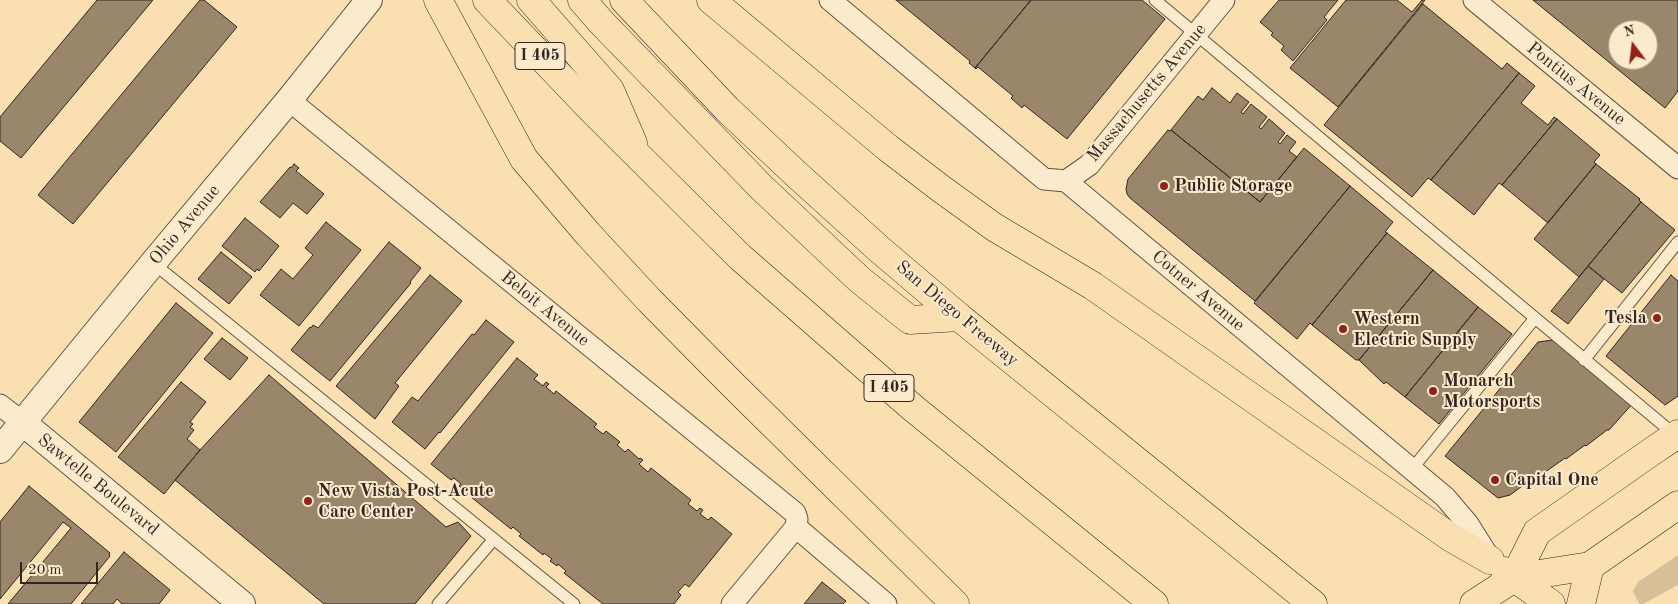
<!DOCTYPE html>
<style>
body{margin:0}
#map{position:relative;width:1678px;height:604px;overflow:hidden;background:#fadfb1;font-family:"Old Standard TT",serif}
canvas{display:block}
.north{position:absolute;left:1608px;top:20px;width:50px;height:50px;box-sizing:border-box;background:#fceacc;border:1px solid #ac9b87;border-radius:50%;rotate:345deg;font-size:14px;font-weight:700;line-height:20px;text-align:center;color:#332520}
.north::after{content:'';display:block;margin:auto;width:18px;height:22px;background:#8f2418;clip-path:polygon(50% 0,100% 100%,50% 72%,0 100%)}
.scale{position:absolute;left:20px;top:562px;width:78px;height:22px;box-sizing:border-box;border:2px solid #332520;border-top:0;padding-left:6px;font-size:15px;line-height:18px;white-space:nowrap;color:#332520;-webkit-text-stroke:4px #fceacc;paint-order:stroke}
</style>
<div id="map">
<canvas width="1678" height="604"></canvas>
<div class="north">N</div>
<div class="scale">20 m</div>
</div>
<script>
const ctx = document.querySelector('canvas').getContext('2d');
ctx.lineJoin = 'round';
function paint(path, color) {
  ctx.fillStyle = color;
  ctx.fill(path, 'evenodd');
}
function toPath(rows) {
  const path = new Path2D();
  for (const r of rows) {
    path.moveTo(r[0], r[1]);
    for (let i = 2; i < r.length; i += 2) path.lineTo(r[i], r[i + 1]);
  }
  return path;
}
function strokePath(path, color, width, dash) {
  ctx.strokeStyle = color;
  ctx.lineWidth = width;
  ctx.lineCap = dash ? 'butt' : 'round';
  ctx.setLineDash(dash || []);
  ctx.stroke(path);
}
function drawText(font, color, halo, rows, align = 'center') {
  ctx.font = font + ' "Old Standard TT",serif';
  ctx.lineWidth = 4;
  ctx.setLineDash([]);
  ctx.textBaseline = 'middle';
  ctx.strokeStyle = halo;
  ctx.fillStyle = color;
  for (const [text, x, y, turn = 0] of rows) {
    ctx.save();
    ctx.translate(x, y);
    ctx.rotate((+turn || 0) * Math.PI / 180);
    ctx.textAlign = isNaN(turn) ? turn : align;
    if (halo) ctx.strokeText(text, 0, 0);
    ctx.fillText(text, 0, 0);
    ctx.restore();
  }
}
const green = toPath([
 [1678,555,1678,585,1643,604,1639,604,1633,591,1638,582]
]);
const building = toPath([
 [97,0,153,0,21,158,0,141,0,117,97,0],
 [200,0,204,0,237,27,73,224,38,195,200,0],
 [896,0,1031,0,975,68,969,63,970,61,896,0],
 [1031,0,1142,0,1165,19,1067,139,1024,105,1022,108,1011,98,1013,96,978,67,976,69,975,68,1031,0],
 [1279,0,1338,0,1324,17,1327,20,1293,61,1281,50,1284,46,1271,35,1273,33,1260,22,1279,0],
 [1346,0,1397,0,1412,12,1422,0,1425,0,1338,107,1290,68,1346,0],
 [1533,0,1678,0,1678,91,1665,108,1533,0],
 [1618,30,1648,30,1648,60,1618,60,1618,30],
 [1423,4,1502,69,1507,63,1519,73,1431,180,1428,178,1412,197,1324,125,1423,4],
 [1519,73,1535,86,1521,103,1548,125,1554,117,1557,119,1502,185,1499,183,1474,215,1431,180,1519,73],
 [1212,88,1230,103,1237,93,1249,102,1241,112,1243,114,1251,104,1267,117,1259,127,1261,129,1269,119,1285,133,1278,142,1280,144,1287,135,1296,142,1289,151,1297,157,1260,202,1171,130,1198,96,1203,100,1212,88],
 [1557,119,1600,155,1594,162,1596,164,1548,223,1502,185,1557,119],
 [1168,130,1169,131,1171,130,1260,202,1304,148,1350,186,1255,301,1130,198,1127,194,1126,189,1128,179,1168,130],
 [294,164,299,168,296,171,324,194,307,214,293,203,280,218,260,202,290,167,291,168,294,164],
 [1596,164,1640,199,1639,200,1641,202,1579,277,1534,239,1596,164],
 [1350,186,1393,222,1385,232,1387,233,1312,325,1310,323,1297,339,1254,303,1350,186],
 [1641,202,1675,230,1622,293,1588,266,1641,202],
 [245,218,279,246,259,271,257,269,255,272,222,246,245,218],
 [326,222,361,250,299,326,260,295,281,269,293,279,313,255,305,248,326,222],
 [1387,233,1433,270,1359,360,1356,360,1312,325,1387,233],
 [389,242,421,268,410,282,411,283,330,381,291,350,310,327,311,328,313,325,318,328,389,242],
 [221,252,252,277,229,304,198,279,221,252],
 [1588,266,1604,279,1568,324,1551,311,1588,266],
 [1433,270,1478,307,1405,397,1386,382,1384,384,1359,360,1433,270],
 [430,275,462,301,395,383,399,386,375,419,336,386,430,275],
 [1671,275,1678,281,1678,396,1665,405,1606,356,1671,275],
 [176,303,213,333,116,452,79,422,176,303],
 [1478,307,1512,334,1439,424,1405,397,1478,307],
 [486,320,514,342,440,433,439,432,425,449,392,422,412,397,418,401,472,334,474,335,486,320],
 [222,338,248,358,230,380,204,359,222,338],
 [1553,340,1634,402,1609,430,1607,430,1586,446,1585,445,1566,459,1565,458,1527,485,1525,484,1510,495,1498,498,1445,456,1538,342,1553,340],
 [517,358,538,375,534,379,543,386,546,382,549,384,546,387,554,394,556,391,597,424,594,427,603,434,606,431,620,442,617,445,625,452,628,449,639,459,640,458,643,460,639,464,648,472,651,468,691,500,688,504,697,511,700,508,703,510,700,514,708,520,711,517,732,534,689,587,685,584,678,592,681,595,674,604,603,604,564,573,566,571,558,564,557,566,550,561,552,559,544,553,543,555,519,536,521,534,513,527,511,529,471,497,473,494,464,487,463,489,459,486,461,484,454,478,451,480,431,464,517,358],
 [269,375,446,527,458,522,471,536,415,604,324,604,175,480,200,450,269,375],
 [181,382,206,402,190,422,193,424,190,427,194,430,187,439,200,450,164,494,118,457,181,382],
 [29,486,110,553,109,555,110,556,71,604,8,604,71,528,63,522,0,599,0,522,29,486],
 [124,552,170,590,159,604,122,604,117,599,113,604,81,604,124,552],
 [822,582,846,601,843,604,804,604,822,582]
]);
const service = toPath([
 [1155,0,1675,435],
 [153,263,574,604],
 [1584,360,1678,242],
 [1412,469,1535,318],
 [438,604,494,539]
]);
const minor = toPath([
 [830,0,1044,179,1066,181,1445,497,1468,524,1490,559],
 [1474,0,1678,168],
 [289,100,795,513,797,519,796,527,732,604],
 [1066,181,1089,165,1224,0],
 [0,405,22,422],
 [796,527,886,604]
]);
const tertiary = toPath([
 [22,422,242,604],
 [0,450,153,263,289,100,369,0]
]);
const primary = toPath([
 [1505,571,1551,604],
 [1514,578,1537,532,1654,450,1678,434],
 [1474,604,1514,578,1590,566,1678,505],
 [1581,604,1590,566]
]);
const motorway = toPath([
 [438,0,524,159,588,234,650,301,731,383,955,604],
 [487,0,594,112,740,257,913,408,1154,604],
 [531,0,610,90,633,143],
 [582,0,601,22,762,188,860,280,910,320,959,317],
 [624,0,727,109,796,174,879,249,959,317,1313,604],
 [711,0,888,148,940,188,994,227,1093,286,1450,537,1490,560]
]);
const markers = [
 [1164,186,5,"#8f2418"],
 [1657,318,5,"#8f2418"],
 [1343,329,5,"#8f2418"],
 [1433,391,5,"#8f2418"],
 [1495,480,5,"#8f2418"],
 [308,501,5,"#8f2418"]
];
const shields = [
 [540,56,50],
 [889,388,50]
];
const shieldNames = [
 ["I 405",540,56],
 ["I 405",889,388]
];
const streetNames = [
 ["Pontius Avenue",1576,84,39],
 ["Massachusetts Avenue",1147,93,-50],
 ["Ohio Avenue",185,225,-50],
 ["Cotner Avenue",1198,291,40],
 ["Beloit Avenue",545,309,39],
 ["San Diego Freeway",957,314,40],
 ["Sawtelle Boulevard",98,485,39]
];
const poiNames = [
 ["Public Storage",1174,186],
 ["Tesla",1647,318,"right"],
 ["Western",1353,319],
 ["Electric Supply",1353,340],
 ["Monarch",1443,381],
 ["Motorsports",1443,402],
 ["Capital One",1505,480],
 ["New Vista Post-Acute",318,491],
 ["Care Center",318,512]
];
paint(green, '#d8bf98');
paint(building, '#9a866b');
strokePath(building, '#332520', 1);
strokePath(service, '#655444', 13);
strokePath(minor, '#655444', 23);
strokePath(tertiary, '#655444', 28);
strokePath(primary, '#332520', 29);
strokePath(motorway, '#332520', 29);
strokePath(service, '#fceacc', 11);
strokePath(minor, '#fceacc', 21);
strokePath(tertiary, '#fceacc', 26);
strokePath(primary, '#fadfb1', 28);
strokePath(motorway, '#fadfb1', 28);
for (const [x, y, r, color] of markers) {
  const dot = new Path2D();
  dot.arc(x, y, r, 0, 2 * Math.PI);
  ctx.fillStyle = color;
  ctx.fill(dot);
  strokePath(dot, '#fceacc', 2);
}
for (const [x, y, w] of shields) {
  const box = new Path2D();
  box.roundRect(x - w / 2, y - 13.5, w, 27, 4);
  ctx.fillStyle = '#fceacc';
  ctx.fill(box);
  strokePath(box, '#332520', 1);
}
drawText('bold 16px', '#332520', null, shieldNames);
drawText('18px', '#332520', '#fceacc', streetNames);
drawText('bold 18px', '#332520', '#fceacc', poiNames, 'left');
</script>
